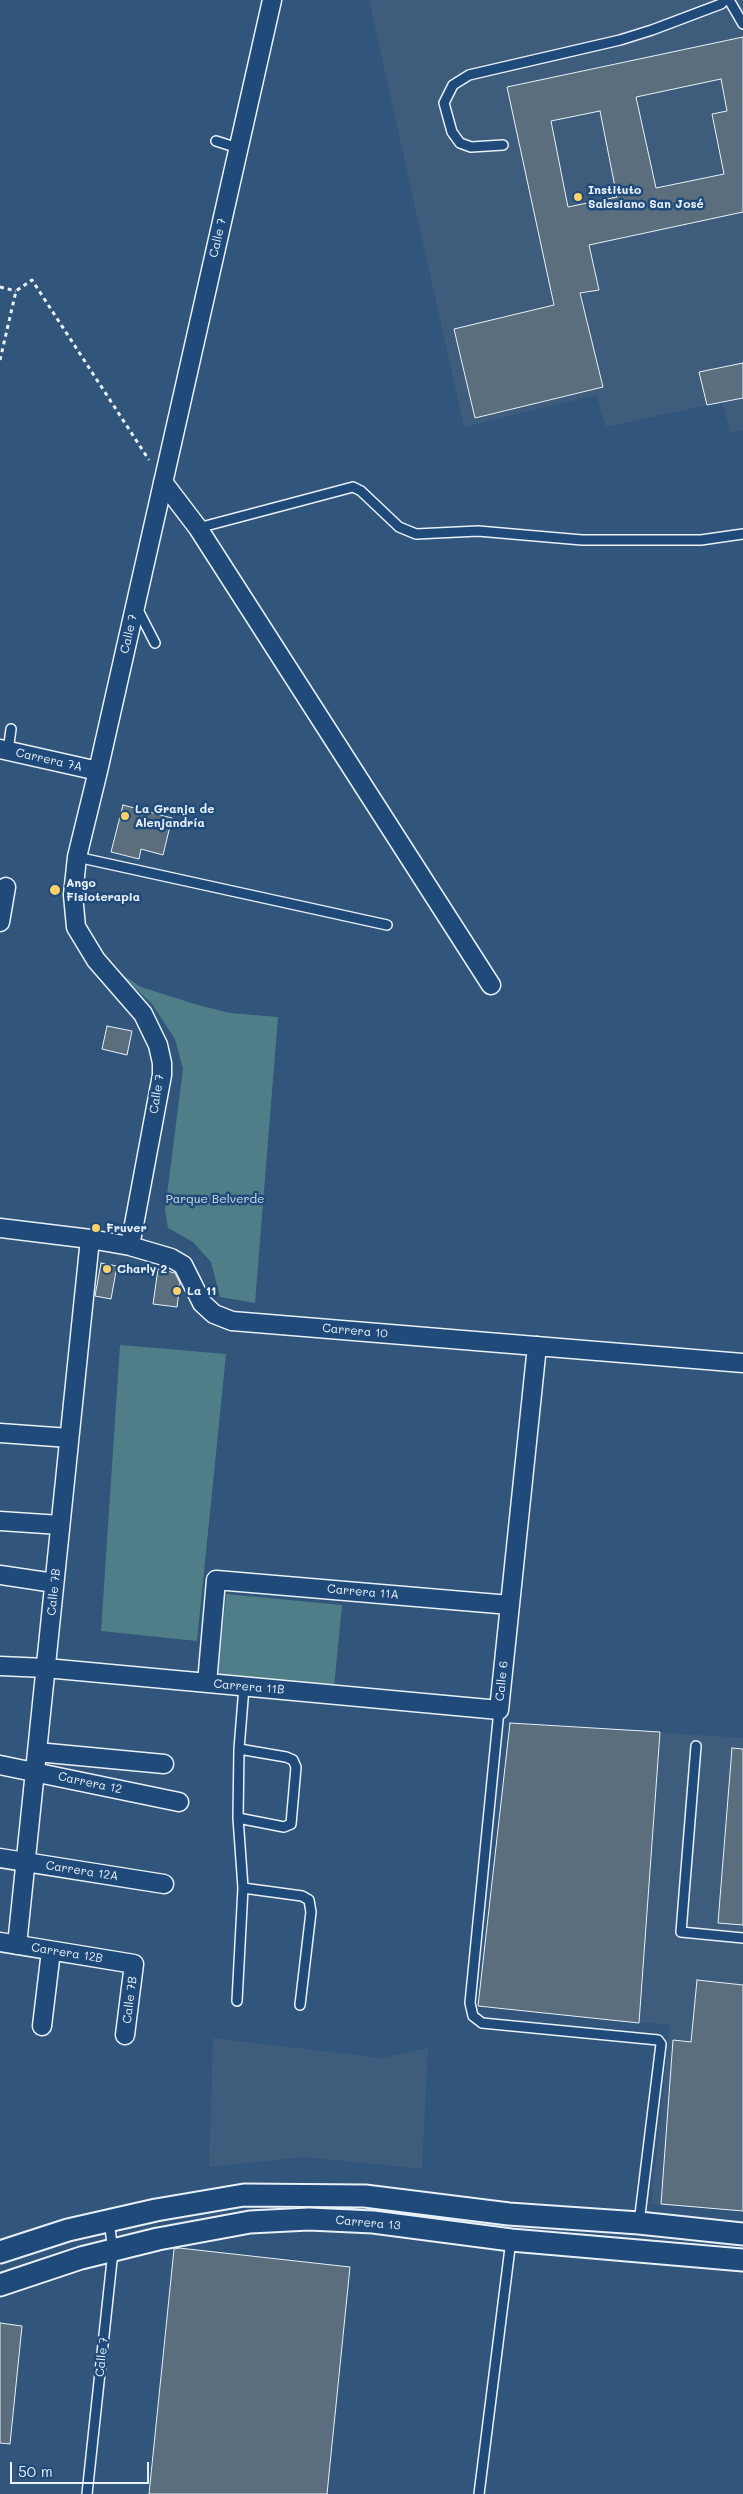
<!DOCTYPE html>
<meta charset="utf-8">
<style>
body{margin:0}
#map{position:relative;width:743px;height:2494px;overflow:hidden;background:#31557b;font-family:Mali,sans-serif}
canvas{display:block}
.scale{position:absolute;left:10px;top:2462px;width:139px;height:22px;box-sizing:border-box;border:2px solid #e8f1f8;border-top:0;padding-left:6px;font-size:15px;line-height:18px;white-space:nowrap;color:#e8f1f8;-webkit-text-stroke:4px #1f4a7a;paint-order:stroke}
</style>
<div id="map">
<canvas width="743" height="2494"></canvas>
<div class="scale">50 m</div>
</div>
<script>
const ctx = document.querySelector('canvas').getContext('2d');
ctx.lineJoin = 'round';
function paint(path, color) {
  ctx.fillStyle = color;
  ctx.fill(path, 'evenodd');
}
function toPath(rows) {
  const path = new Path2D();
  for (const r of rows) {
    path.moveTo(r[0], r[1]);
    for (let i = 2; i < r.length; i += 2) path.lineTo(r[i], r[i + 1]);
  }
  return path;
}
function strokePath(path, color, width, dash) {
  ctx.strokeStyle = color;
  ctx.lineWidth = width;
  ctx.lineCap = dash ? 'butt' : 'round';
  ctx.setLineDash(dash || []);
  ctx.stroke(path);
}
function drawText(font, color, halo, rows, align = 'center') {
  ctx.font = font + ' Mali,sans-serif';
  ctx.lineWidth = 5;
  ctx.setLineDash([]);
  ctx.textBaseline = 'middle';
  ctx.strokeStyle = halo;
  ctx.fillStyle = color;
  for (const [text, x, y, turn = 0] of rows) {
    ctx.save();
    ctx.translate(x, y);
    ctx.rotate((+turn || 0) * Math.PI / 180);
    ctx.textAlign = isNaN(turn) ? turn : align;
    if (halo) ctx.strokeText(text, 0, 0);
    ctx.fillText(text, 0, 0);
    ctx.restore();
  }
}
const built = toPath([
 [369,0,743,0,743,430,731,433,722,402,606,427,596,395,464,427],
 [510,1723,743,1738,743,2211,651,2204,670,2025,478,2006],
 [213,2038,381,2058,428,2048,422,2169,305,2157,209,2167]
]);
const green = toPath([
 [118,972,141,987,198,1005,230,1013,278,1017,255,1303,220,1297,211,1262,193,1242,168,1228,165,1210,183,1069,175,1039,152,1004],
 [120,1345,226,1354,197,1641,101,1631],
 [226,1594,342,1605,334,1688,218,1677]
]);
const building = toPath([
 [743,37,743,212,589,245,599,290,580,293,603,387,475,418,454,329,554,305,507,87,743,37],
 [721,79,727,111,712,114,724,174,656,188,636,97,721,79],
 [600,111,617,197,568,207,551,121,600,111],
 [743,363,743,398,707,405,699,372,743,363],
 [123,805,172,818,163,855,141,849,139,859,111,852,123,805],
 [107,1026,132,1031,127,1055,102,1049,107,1026],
 [101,1263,117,1266,111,1299,95,1296,101,1263],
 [158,1269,175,1273,180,1283,177,1307,153,1304,158,1269],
 [510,1723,660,1732,639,2023,478,2006,510,1723],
 [732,1748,743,1749,743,1925,718,1923,732,1748],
 [697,1980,743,1985,743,2211,661,2204,673,2040,691,2042,697,1980],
 [179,2248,350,2267,327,2494,149,2494,174,2249,179,2248],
 [0,2323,22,2326,10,2444,0,2443,0,2323]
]);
const path = toPath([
 [0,287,16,291],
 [0,360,16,291,32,280,149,460]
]);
const service = toPath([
 [729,0,743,24],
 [216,141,238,148],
 [503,145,471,147,460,143,452,132,444,103,453,85,469,75,620,40,652,30,721,4,725,0],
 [198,528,353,487,361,491,399,527,416,534,478,531,582,540,701,540,743,534],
 [137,608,155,643],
 [8,751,11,729],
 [77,857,387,925],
 [244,1687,239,1749,238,1818,243,1888,302,1896,309,1900,311,1912,300,2005],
 [499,1710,470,2003,473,2016,482,2023,658,2040,661,2044,639,2223],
 [696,1746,681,1932,743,1938],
 [238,1818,284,1827,291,1824,296,1767,293,1760,286,1757,239,1749],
 [237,2001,243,1888],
 [87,2494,113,2251,109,2221],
 [479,2494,511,2240]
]);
const minor = toPath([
 [163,482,198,528,491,985],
 [0,749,98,771],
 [0,922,6,887],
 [0,1228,90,1239,130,1246,171,1258,183,1265,202,1303,214,1314,232,1321,743,1363],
 [130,1246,162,1075,162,1063,158,1045,143,1014,96,960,76,927,73,895,77,857,98,771,272,0],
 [0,1433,69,1438],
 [0,1521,60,1525],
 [0,1575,54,1583],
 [0,1666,46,1668,499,1710,537,1346],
 [207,1683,216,1580,510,1605],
 [37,1752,164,1764],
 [0,1765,179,1802],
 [0,1858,164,1884],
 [0,1942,134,1964,125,2035],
 [17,1945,90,1239],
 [42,2026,51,1951]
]);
const tertiary = toPath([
 [0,2252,68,2230,156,2210,244,2195,365,2196,509,2214,639,2223,743,2234],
 [0,2285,81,2258,158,2239,250,2222,309,2219,373,2222,511,2240,743,2260]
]);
const markers = [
 [578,197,5,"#ffd166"],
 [125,816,5,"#ffd166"],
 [55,890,6,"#ffd166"],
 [96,1228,5,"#ffd166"],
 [107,1269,5,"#ffd166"],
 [177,1291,5,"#ffd166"]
];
const poiNames = [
 ["Instituto",588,190],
 ["Salesiano San José",588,204],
 ["La Granja de",135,809],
 ["Alenjandría",135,823],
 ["Ango",66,883],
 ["Fisioterapia",66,897],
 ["Fruver",106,1228],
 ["Charly 2",117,1269],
 ["La 11",187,1291]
];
const streetNames = [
 ["Calle 7",218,238,-77],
 ["Calle 7",129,634,-77],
 ["Carrera 7A",49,760,13],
 ["Calle 7",157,1094,-81],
 ["Carrera 10",355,1331,5],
 ["Calle 7B",54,1592,-84],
 ["Carrera 11A",363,1592,5],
 ["Calle 6",502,1681,-84],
 ["Carrera 11B",249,1687,5],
 ["Carrera 12",90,1783,12],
 ["Carrera 12A",82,1871,9],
 ["Carrera 12B",67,1953,9],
 ["Calle 7B",130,2000,-83],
 ["Carrera 13",368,2223,5],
 ["Calle 7",102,2357,-84]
];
const parkNames = [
 ["Parque Belverde",215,1199]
];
paint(built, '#3e5c7c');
paint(green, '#507e88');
paint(building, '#5b6e7d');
strokePath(building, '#e8f1f8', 1);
strokePath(service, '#e8f1f8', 12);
strokePath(minor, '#e8f1f8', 21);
strokePath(tertiary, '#e8f1f8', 25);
strokePath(path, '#e8f1f8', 3, [4, 4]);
strokePath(service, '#1f4a7a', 9);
strokePath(minor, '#1f4a7a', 18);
strokePath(tertiary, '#1f4a7a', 21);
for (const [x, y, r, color] of markers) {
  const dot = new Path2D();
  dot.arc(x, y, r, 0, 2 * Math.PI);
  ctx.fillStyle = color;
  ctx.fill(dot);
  strokePath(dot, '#1f4a7a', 2);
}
drawText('bold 12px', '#e8f1f8', '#1f4a7a', poiNames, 'left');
drawText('12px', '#e8f1f8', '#1f4a7a', streetNames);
drawText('12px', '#d1e0e7', '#1f4a7a', parkNames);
</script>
